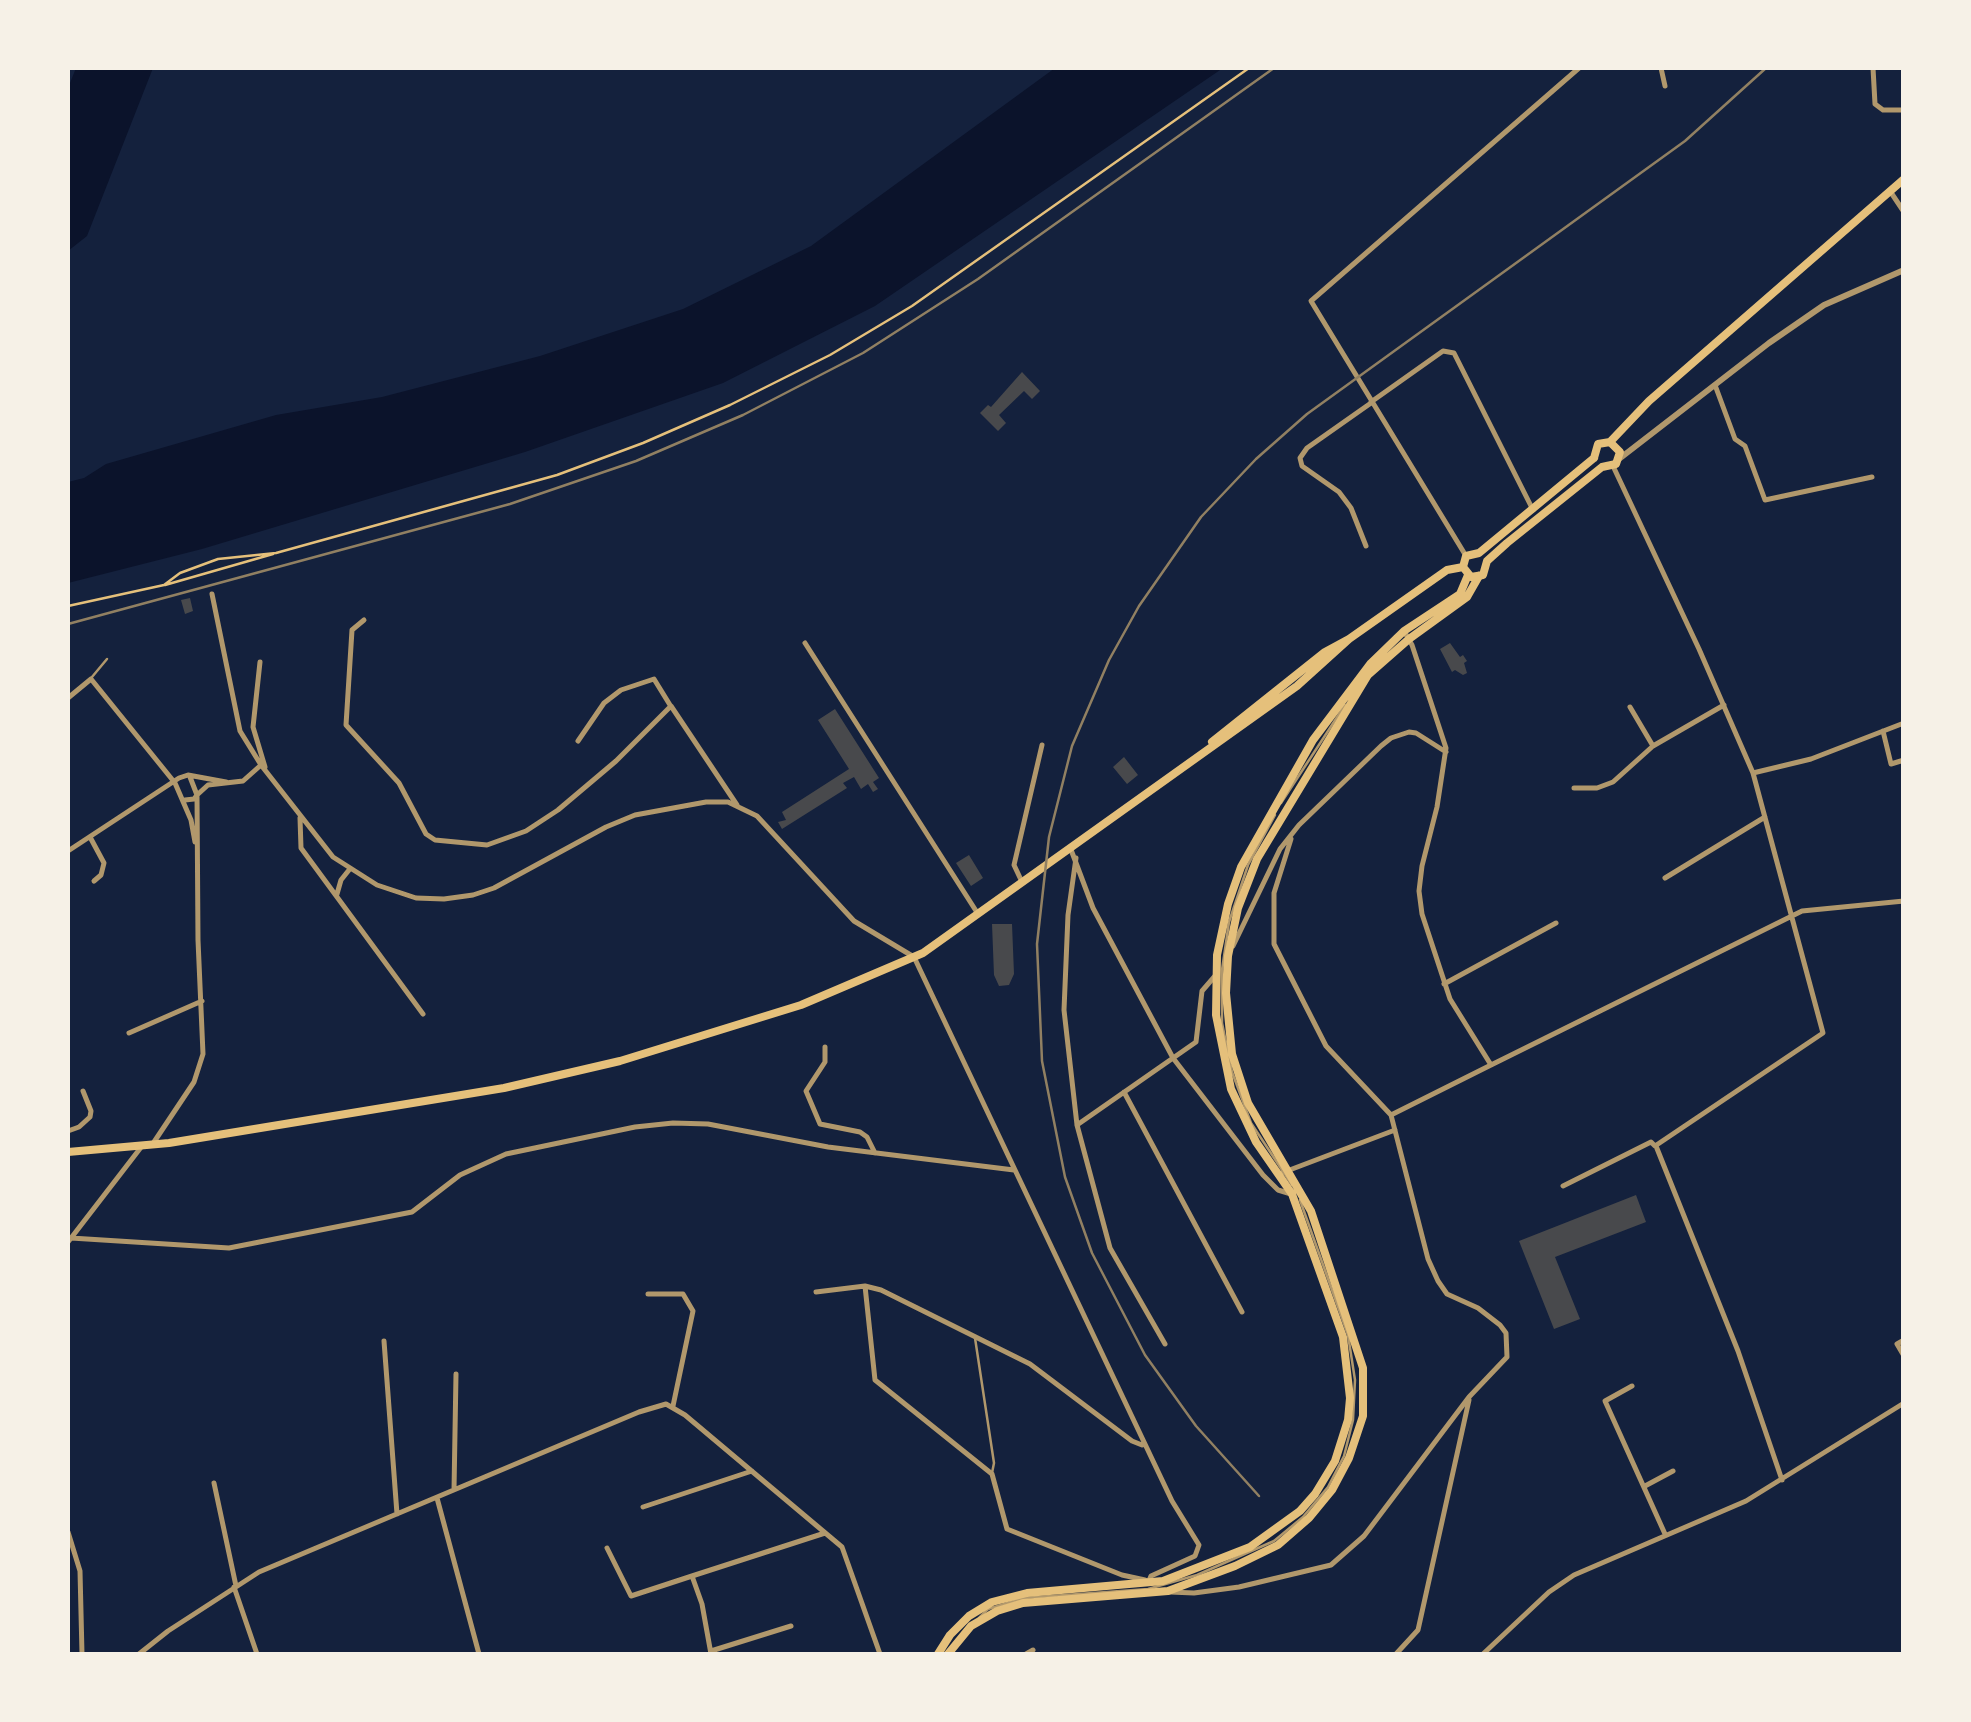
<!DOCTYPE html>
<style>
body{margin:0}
#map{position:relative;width:1971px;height:1722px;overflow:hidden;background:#14213d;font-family:"PT Sans",sans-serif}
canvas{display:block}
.frame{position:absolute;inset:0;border:70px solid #f6f1e7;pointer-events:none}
</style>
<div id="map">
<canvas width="1971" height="1722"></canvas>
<div class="frame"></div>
</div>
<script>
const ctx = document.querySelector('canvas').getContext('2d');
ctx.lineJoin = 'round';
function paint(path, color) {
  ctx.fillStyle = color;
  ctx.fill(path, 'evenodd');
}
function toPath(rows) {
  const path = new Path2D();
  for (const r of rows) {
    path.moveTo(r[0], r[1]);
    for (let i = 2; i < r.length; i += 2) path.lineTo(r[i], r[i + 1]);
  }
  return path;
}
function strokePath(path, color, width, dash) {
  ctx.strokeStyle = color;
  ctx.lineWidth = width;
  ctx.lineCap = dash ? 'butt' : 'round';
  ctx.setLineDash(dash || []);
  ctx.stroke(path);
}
const water = toPath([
 [76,68,153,68,87,236,68,251,68,88],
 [1055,68,1223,68,875,306,723,383,525,452,202,549,68,583,68,482,84,478,106,464,276,415,382,397,540,356,683,309,811,246]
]);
const building = toPath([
 [1022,372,1040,391,1032,399,1024,391,999,415,1006,423,998,431,980,413,988,405,991,407],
 [190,598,193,611,185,614,181,600],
 [1450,643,1460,657,1463,655,1467,661,1464,663,1467,673,1463,675,1455,670,1452,672,1440,649],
 [835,709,879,778,873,782,878,789,873,792,868,784,861,789,854,777,843,783,847,788,782,829,778,822,786,820,782,812,849,769,818,720],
 [1124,757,1138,775,1127,784,1113,767],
 [969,855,983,878,971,886,956,863],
 [992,924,1012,924,1014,974,1009,985,999,986,994,975],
 [1636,1195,1646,1222,1555,1257,1580,1319,1554,1329,1519,1241]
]);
const path = toPath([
 [165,585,273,554],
 [68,606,164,585,180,573,218,559,276,553,557,475,643,443,730,405,830,355,912,306,1249,68]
]);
const service = toPath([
 [92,677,107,659],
 [1281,803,1345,705],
 [1275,815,1248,865,1229,922,1222,970,1222,1023,1232,1072,1251,1123,1292,1185],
 [975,1338,994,1463,992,1473],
 [979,1618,988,1609,1024,1598,1148,1589,1197,1575,1274,1541,1303,1517,1328,1487,1344,1456,1353,1420,1355,1380,1348,1335,1300,1200]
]);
const minor = toPath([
 [1661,68,1665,86],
 [1873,68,1875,104,1883,110,1904,110],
 [1890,191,1904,212],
 [1715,385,1735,439,1745,446,1765,500,1872,477],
 [1371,402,1443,351,1454,353,1533,510],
 [1366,546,1351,508,1339,492,1302,466,1300,458,1307,448,1371,403],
 [1466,556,1311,301,1579,68],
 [212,594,240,731,261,765,333,857,377,885,416,898,444,899,473,895,494,888,606,827,635,815,706,802,728,802,757,816,854,921,914,957,1172,1501,1199,1545,1195,1556,1151,1576,1148,1583],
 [364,620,352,630,346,725,399,783,426,834,435,840,487,845,526,831,558,810,616,761,671,706,737,805],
 [805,643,978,914],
 [260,662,253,727,265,767],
 [68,698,91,679,175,783,191,820,195,842],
 [1630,707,1653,746],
 [1883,731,1891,764,1904,760],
 [578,741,604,703,621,690,654,679,670,705],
 [1753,773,1811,759,1904,723],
 [1574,788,1597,788,1613,782,1653,746,1724,705],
 [185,800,194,799,197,795,190,777],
 [300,818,301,848,423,1014],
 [90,837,104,863,101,875,94,881],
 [1291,839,1274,893,1274,944,1326,1046,1391,1115],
 [1070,847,1093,908,1173,1058,1263,1175,1278,1190,1291,1194],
 [68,851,179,778,188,775,226,782],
 [1076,858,1068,915,1064,1010,1077,1125,1110,1248,1165,1344],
 [1665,878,1765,817],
 [1022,882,1014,865,1042,745],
 [337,894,341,880,349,870],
 [1233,946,1280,849,1299,825,1381,746,1391,738,1409,732,1416,733,1446,752],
 [1444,984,1556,923],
 [129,1033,202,1001],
 [825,1047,825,1062,806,1091,820,1124,860,1132,867,1137,875,1153],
 [1491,1065,1802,911,1904,901],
 [1124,1092,1242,1312],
 [1077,1125,1196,1042,1202,991,1215,976],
 [68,1131,79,1127,90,1117,91,1111,83,1091],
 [154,1142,194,1082,203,1054,198,940,197,795,208,785,243,781,261,765],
 [1656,1146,1738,1351,1782,1480],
 [1279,1174,1395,1130],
 [1563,1186,1651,1142,1655,1146,1823,1033,1753,773,1699,649,1613,466],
 [71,1238,229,1248,412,1212,460,1175,506,1154,635,1127,673,1123,708,1124,828,1147,1014,1170],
 [68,1242,142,1146],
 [865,1286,881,1290,1030,1364,1132,1441,1142,1445],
 [816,1292,865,1286,875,1380,992,1474,1007,1529,1122,1575,1145,1580],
 [648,1294,683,1294,693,1311,673,1406],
 [1904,1340,1897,1344,1904,1356],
 [384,1341,397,1514],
 [1632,1386,1605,1401,1665,1534],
 [214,1483,236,1586],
 [1645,1486,1673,1471],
 [454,1490,456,1374],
 [437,1498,479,1654],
 [643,1507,752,1471],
 [68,1532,80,1571,82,1654],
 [607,1548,631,1596,692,1576],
 [234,1587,257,1654],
 [1170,1592,1194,1593,1239,1587,1331,1565,1364,1536,1469,1397,1507,1357,1506,1333,1500,1325,1478,1308,1447,1294,1438,1281,1428,1259,1391,1115,1491,1065,1450,999,1422,914,1419,891,1422,866,1437,807,1446,748,1412,645,1404,631],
 [711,1651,791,1626],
 [139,1654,168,1631,259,1572,639,1412,666,1404,685,1415,842,1547,880,1654],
 [711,1654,702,1604,692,1576,825,1533],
 [1026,1654,1033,1650],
 [1396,1654,1418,1630,1469,1400],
 [1483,1654,1549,1592,1574,1575,1746,1501,1904,1403]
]);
const tertiary = toPath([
 [1619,459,1769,343,1824,305,1904,270]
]);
const secondary = toPath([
 [938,1654,950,1635,969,1616,992,1602,1027,1593,1163,1581,1250,1547,1300,1511,1315,1494,1335,1461,1348,1420,1350,1398,1343,1337,1292,1194,1256,1142,1231,1089,1216,1015,1217,955,1228,904,1241,867,1313,740,1371,663,1404,631,1460,594,1468,575],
 [948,1654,971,1626,997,1611,1023,1603,1168,1591,1235,1566,1278,1545,1309,1518,1332,1490,1349,1458,1363,1416,1363,1368,1311,1211,1248,1103,1232,1054,1226,993,1228,956,1238,908,1257,859,1368,675,1409,639,1467,597,1479,576]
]);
const primary = toPath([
 [1594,458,1598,444,1610,442,1649,401,1904,179],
 [1463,567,1471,577,1483,575,1487,561,1507,543,1602,467,1616,464,1620,452,1610,442],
 [1463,567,1466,556,1479,553,1594,458],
 [1212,742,1325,652,1349,639,1447,570,1463,567],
 [68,1152,169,1143,504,1088,620,1061,801,1005,923,953,1297,686,1349,639]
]);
const rail = toPath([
 [68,624,510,504,636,461,743,415,863,353,978,279,1274,68],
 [1259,1496,1196,1426,1145,1355,1092,1253,1065,1177,1042,1061,1037,944,1049,837,1072,746,1109,660,1139,606,1201,517,1256,459,1307,414,1685,141,1766,68]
]);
paint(water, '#0b132b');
paint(building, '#48494c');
strokePath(path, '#e5c07b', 2.5);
strokePath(service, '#b1986c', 2.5);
strokePath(minor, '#b1986c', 5);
strokePath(tertiary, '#b1986c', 6);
strokePath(secondary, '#e5c07b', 8);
strokePath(primary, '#e5c07b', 8);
strokePath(rail, '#918062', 2.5);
</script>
